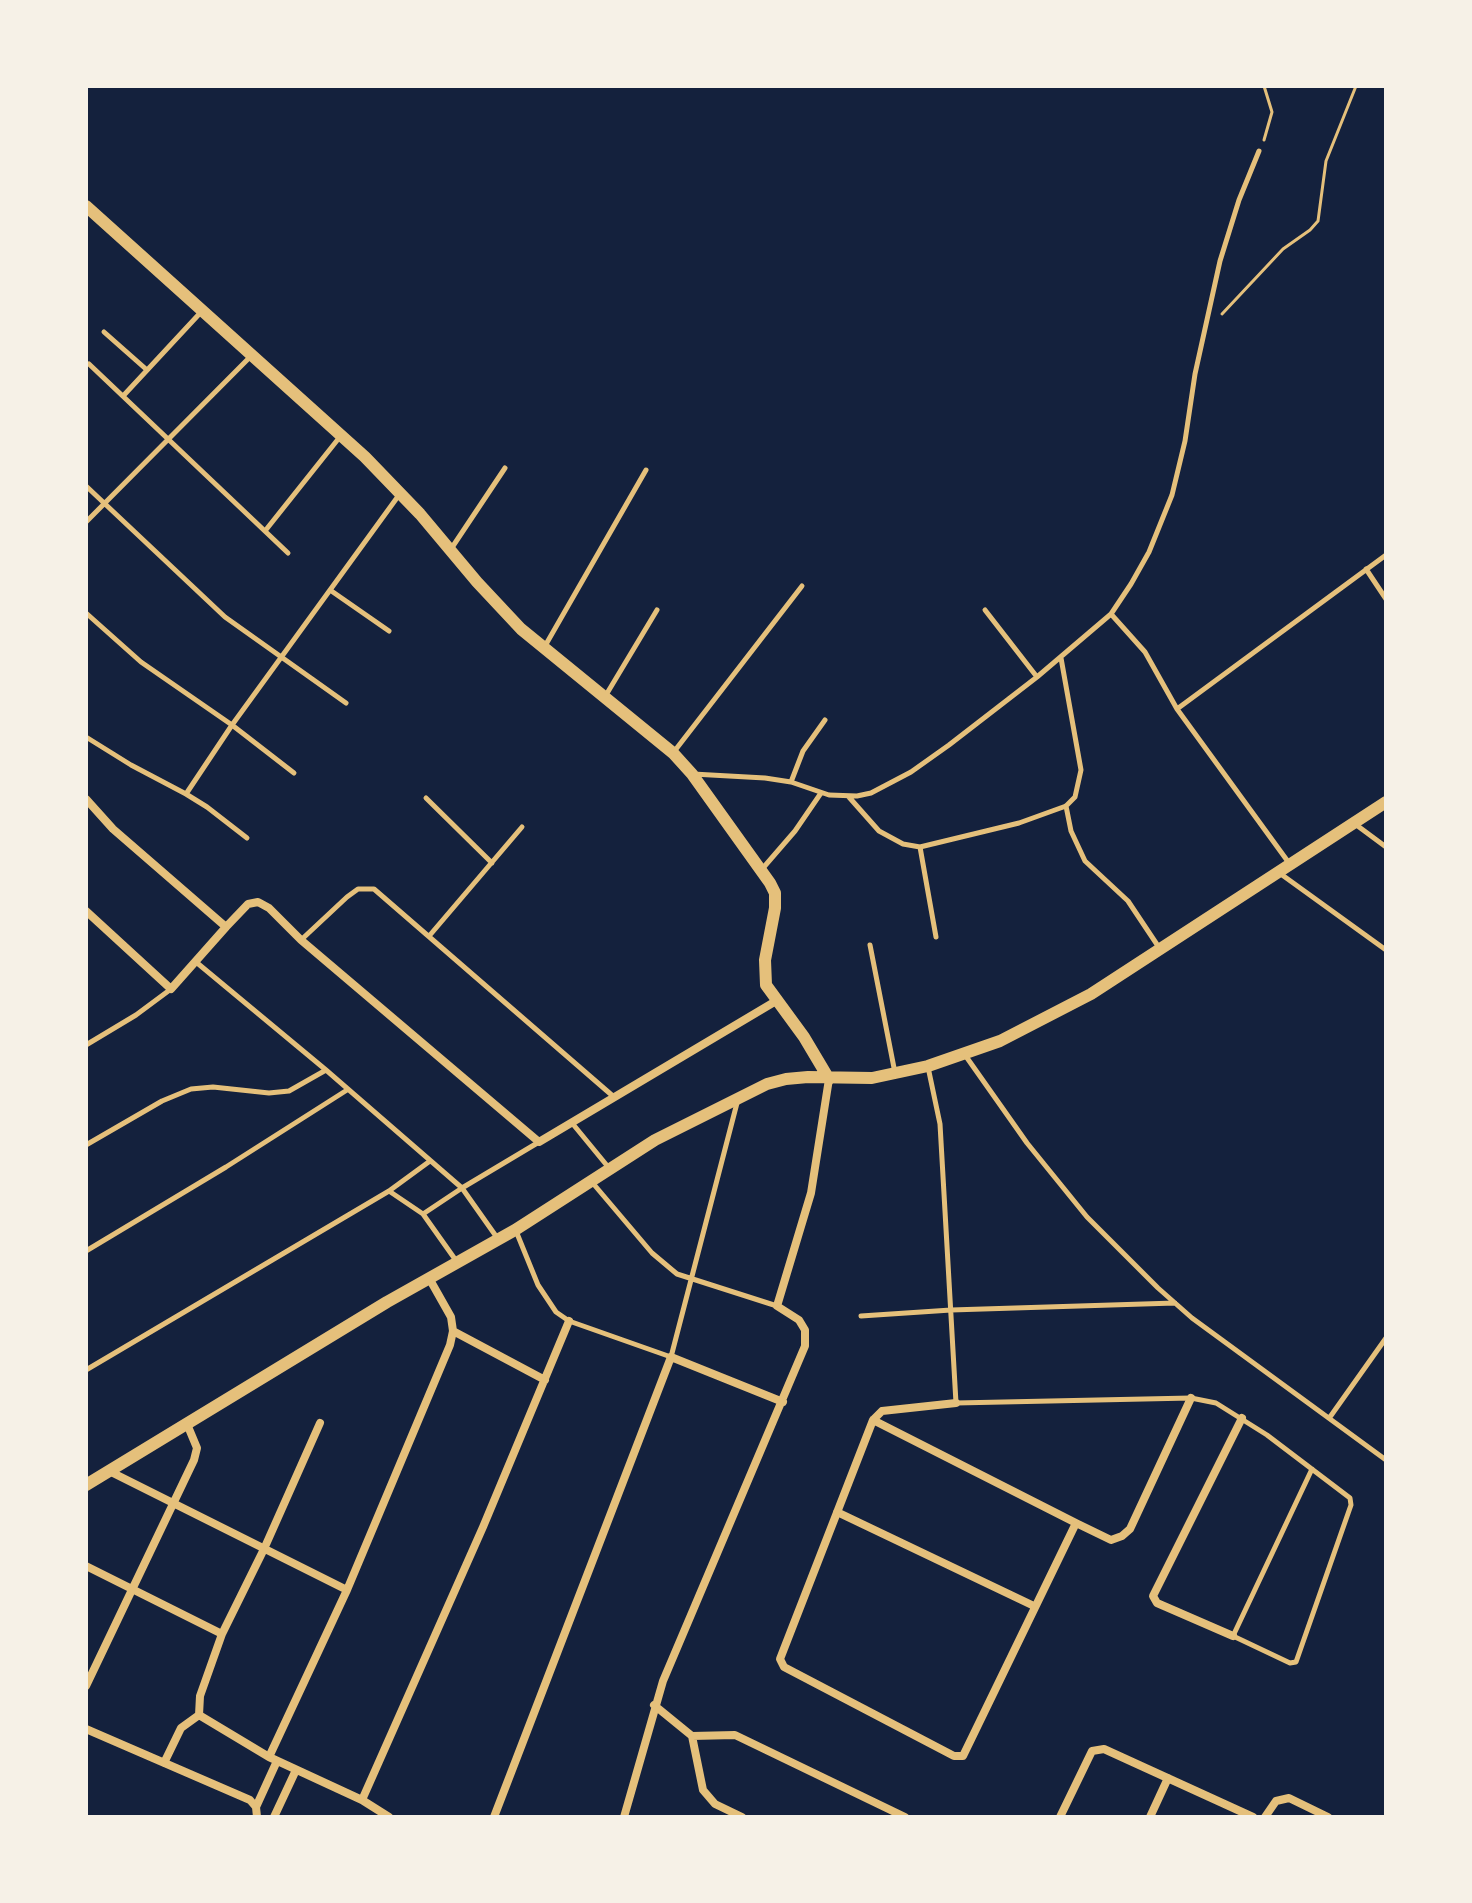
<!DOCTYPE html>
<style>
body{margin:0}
#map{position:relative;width:1472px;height:1903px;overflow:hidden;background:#14213d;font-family:Jost,sans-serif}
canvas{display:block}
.frame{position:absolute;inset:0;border:88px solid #f6f1e7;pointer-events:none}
</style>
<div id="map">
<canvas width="1472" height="1903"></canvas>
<div class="frame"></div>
</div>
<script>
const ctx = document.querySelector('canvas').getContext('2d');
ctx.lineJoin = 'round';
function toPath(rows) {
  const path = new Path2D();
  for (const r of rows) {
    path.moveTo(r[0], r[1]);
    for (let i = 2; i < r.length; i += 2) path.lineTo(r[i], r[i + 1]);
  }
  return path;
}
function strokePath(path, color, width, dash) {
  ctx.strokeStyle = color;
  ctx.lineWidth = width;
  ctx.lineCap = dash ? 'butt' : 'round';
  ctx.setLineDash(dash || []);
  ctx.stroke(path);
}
const path = toPath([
 [1264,140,1272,112,1264,86],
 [1222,314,1283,249,1310,230,1318,221,1326,161,1356,86]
]);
const service = toPath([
 [104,332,147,370],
 [89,364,288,553],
 [124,395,202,311],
 [86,486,225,617,346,703],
 [86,522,252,355],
 [265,531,339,438],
 [451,549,505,468],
 [1366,569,1386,599],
 [330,590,389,631],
 [985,610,1037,677],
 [86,613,141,662,232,725,294,773],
 [1111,614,1145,652,1177,709,1289,863],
 [545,646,646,470],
 [606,695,657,610],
 [1177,709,1386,555],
 [86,737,131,765,186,794],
 [673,753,802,586],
 [693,774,765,778,791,782,829,795,857,796,871,793,911,772,949,745,1037,677,1111,614,1131,584,1149,552,1172,495,1185,441,1195,374,1220,261,1239,200,1259,151],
 [791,782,803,751,825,720],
 [848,796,879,831,903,844,920,847,1019,823,1066,806,1075,797,1081,770,1061,658],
 [426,798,492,863],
 [1066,806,1071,831,1085,861,1128,901,1160,949],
 [1355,824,1386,847],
 [247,838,207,807,186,794,232,725,399,495],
 [920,847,936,937],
 [763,868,795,831,821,793],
 [1278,872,1386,950],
 [430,935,522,827],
 [301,940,347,897,358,889,374,889,614,1097],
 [870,945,895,1073],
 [196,962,326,1070,462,1188,539,1142],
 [86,1045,136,1015,171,989],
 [965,1055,1027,1143,1087,1217,1158,1288,1192,1318,1386,1460],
 [928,1067,940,1124,956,1403,1191,1398,1216,1403,1267,1435,1350,1498,1351,1505,1296,1662,1290,1663,1233,1636,1312,1469],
 [572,1123,609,1168],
 [86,1145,162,1101,191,1089,213,1087,269,1093,289,1091,326,1070],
 [591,1181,652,1253,677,1274,777,1306],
 [389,1191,430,1161],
 [423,1214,457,1262],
 [516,1231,538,1285,556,1312,569,1321,671,1357,737,1103],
 [86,1251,226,1167,347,1090],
 [861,1316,951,1310,1175,1303],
 [86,1370,389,1191,423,1214,462,1188,498,1239],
 [1330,1417,1386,1338]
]);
const minor = toPath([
 [86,799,113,829,226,927,248,904,258,902,269,908,301,940,539,1142,776,1001],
 [86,911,171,989,226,927],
 [453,1331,545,1380],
 [873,1420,1076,1523,963,1756,954,1756,784,1667,780,1659,873,1420,882,1411,956,1403],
 [109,1471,347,1590,450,1345,453,1331,451,1317,429,1278],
 [837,1512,1034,1606],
 [1076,1523,1111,1540,1122,1536,1130,1529,1191,1398],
 [86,1566,222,1634,200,1696,199,1715,269,1757,362,1800,483,1527,569,1321],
 [222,1634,264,1549,320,1423],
 [1233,1636,1157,1603,1153,1596,1242,1418],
 [86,1686,194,1460,197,1448,187,1424],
 [654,1705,692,1736,735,1735,905,1817],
 [86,1729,250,1800,256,1807,257,1817],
 [692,1736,703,1790,715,1804,742,1817],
 [269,1757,347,1590],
 [164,1763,181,1728,199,1715],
 [362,1800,389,1817],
 [256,1807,277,1761],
 [274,1817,296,1770],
 [494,1817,671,1357,783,1402],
 [624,1817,663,1681,805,1346,805,1330,799,1320,777,1306,811,1193,829,1079],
 [1060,1817,1092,1751,1104,1749,1253,1817],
 [1150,1817,1168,1778],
 [1265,1817,1276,1801,1289,1798,1328,1817]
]);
const tertiary = toPath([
 [86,206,365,457,420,514,477,582,521,629,673,753,692,774,770,883,775,893,775,908,765,960,766,985,804,1037,829,1079],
 [86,1485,387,1302,515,1230,655,1140,767,1084,786,1079,808,1077,872,1078,928,1066,1000,1041,1091,994,1386,802]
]);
strokePath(path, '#e5c07b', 3);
strokePath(service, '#e5c07b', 5);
strokePath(minor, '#e5c07b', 8);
strokePath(tertiary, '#e5c07b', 12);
</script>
